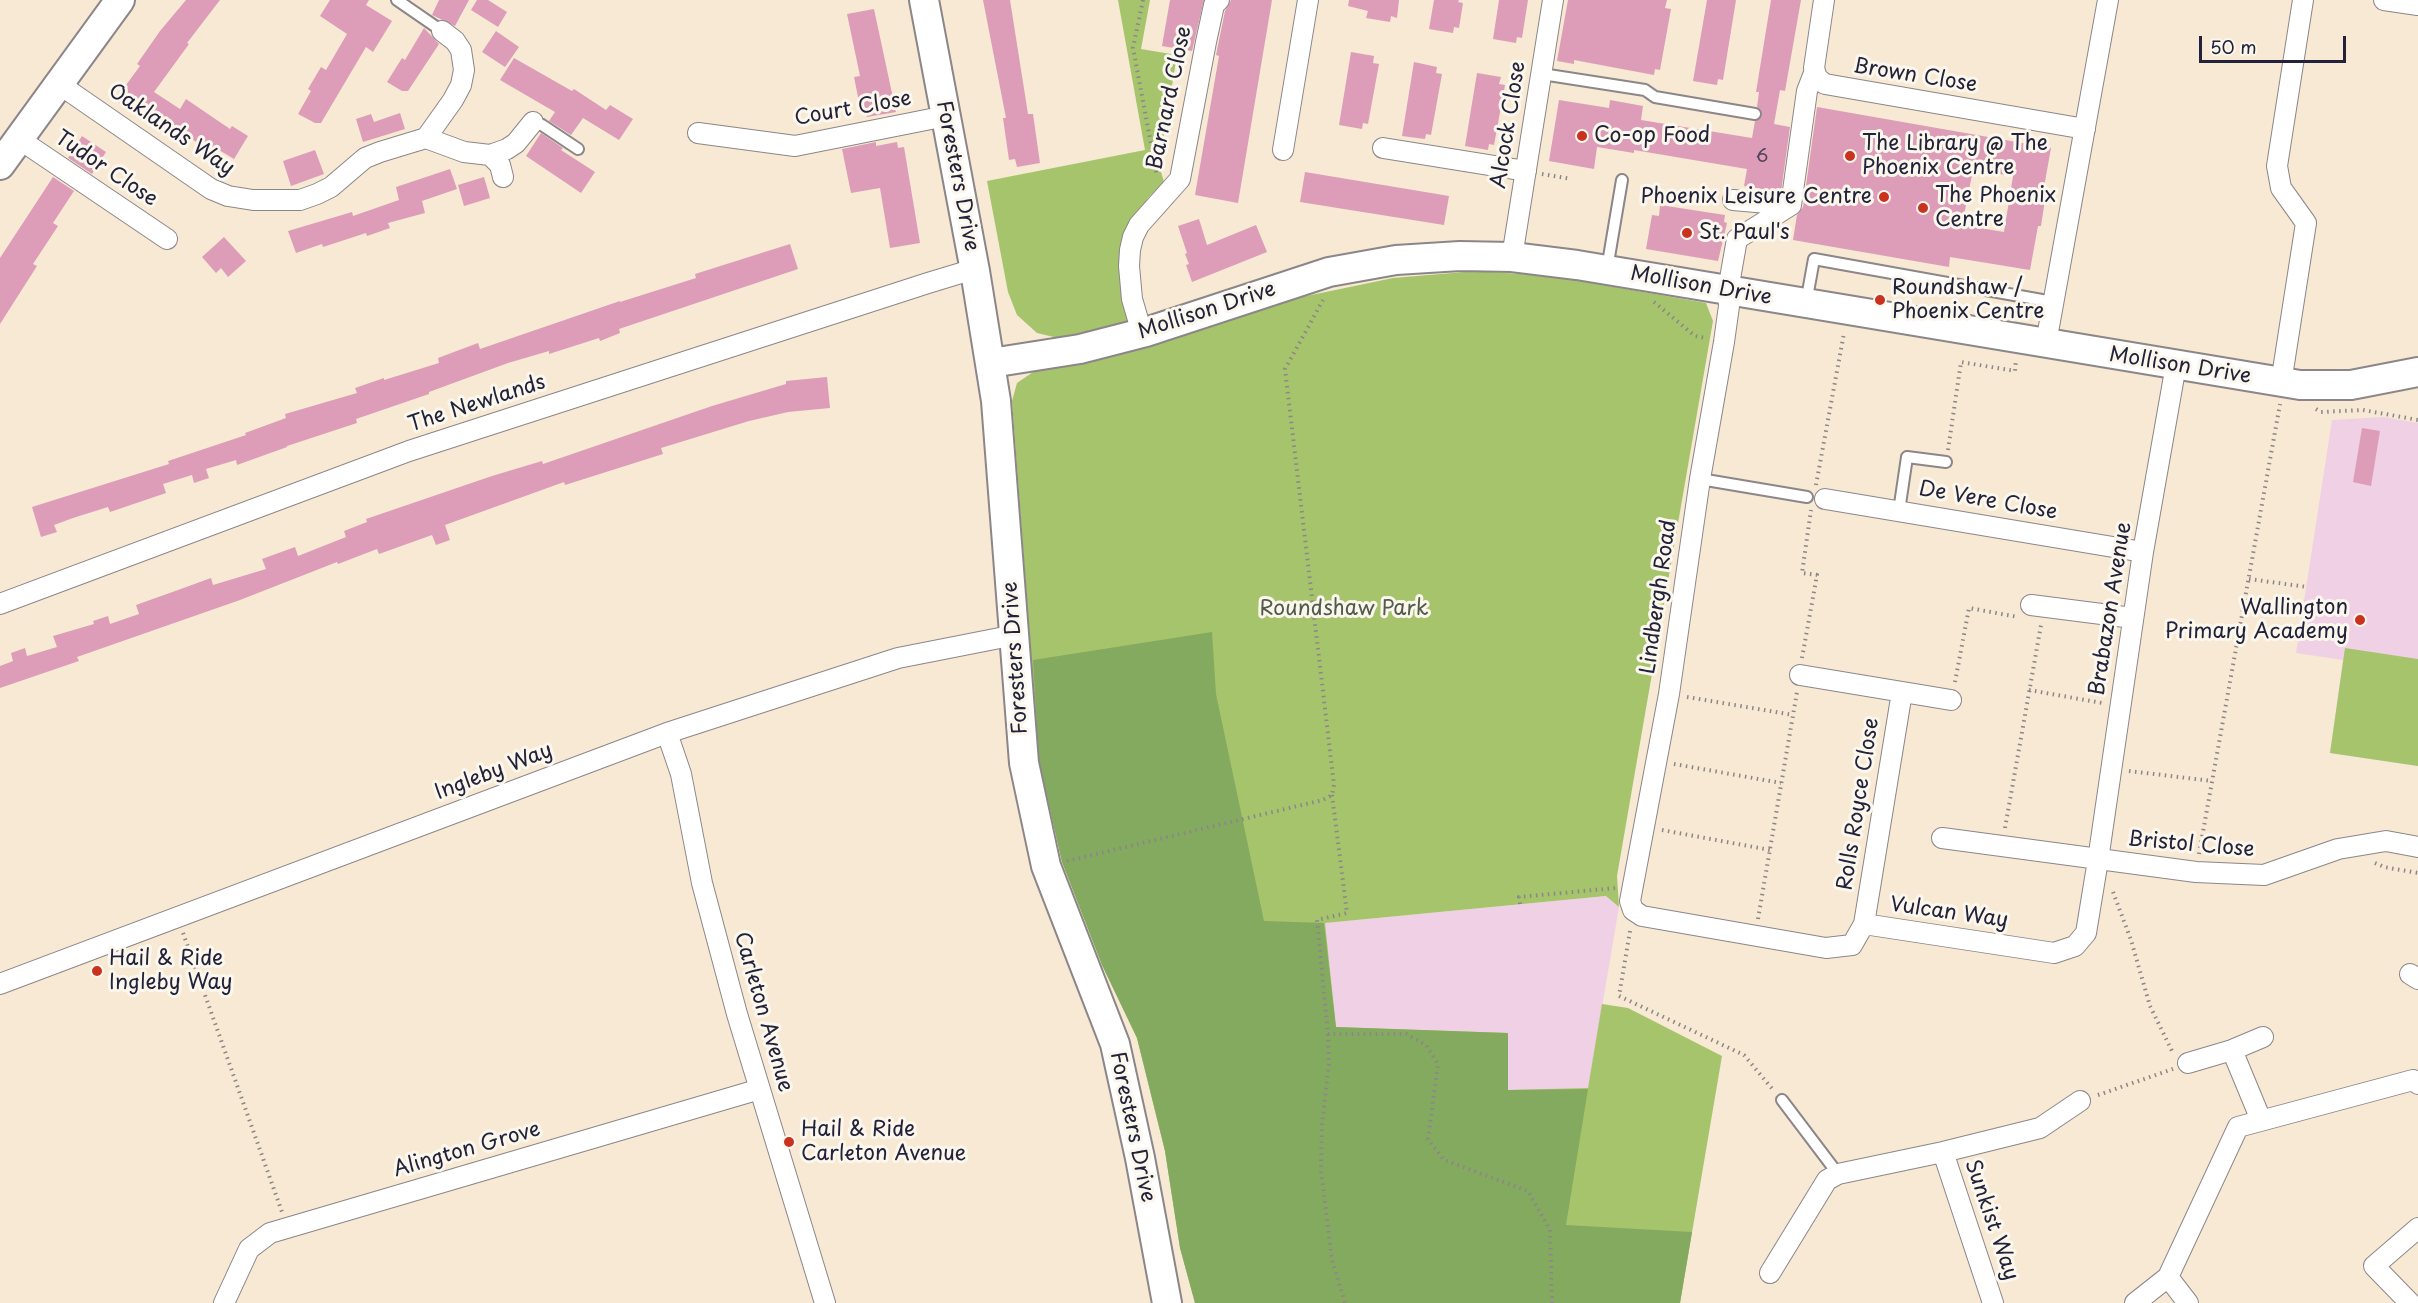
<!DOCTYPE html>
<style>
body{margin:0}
#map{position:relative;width:2418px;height:1303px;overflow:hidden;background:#f7e9d4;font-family:"Playpen Sans",sans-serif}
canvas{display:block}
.scale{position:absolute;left:2199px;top:36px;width:147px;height:27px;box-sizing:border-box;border:3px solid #22223b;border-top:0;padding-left:8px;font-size:18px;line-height:21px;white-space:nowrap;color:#22223b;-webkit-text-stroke:4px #fbf7ec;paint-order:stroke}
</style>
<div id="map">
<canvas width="2418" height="1303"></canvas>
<div class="scale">50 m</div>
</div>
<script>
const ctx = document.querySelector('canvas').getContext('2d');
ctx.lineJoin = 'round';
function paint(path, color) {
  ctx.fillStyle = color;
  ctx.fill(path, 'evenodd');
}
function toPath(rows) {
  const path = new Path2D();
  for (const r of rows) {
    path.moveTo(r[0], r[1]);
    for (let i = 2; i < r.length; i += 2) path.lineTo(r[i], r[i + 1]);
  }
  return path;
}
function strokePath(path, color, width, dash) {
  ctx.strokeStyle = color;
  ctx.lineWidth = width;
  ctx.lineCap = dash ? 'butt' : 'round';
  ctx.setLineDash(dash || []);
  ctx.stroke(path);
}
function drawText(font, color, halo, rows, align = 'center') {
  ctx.font = font + ' "Playpen Sans",sans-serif';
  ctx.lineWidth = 6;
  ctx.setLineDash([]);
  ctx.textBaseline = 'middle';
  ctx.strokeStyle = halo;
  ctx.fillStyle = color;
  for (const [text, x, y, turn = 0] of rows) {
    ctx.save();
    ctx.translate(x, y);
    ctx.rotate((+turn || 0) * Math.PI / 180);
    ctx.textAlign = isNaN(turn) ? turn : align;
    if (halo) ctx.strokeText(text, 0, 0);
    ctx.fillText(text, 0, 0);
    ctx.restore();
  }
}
const built = toPath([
 [2384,417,2418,423,2418,766,2330,753,2343,660,2296,653,2332,420],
 [1607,896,1619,907,1588,1089,1507,1090,1508,1033,1336,1027,1324,923]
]);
const green = toPath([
 [1118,0,1150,0,1141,49,1177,55,1159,165,1164,182,1148,198,1127,231,1129,325,1058,338,1037,333,1017,315,1008,292,987,181,1145,150],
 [1476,271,1552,276,1706,303,1713,321,1617,876,1619,907,1606,896,1325,923,1336,1027,1508,1033,1508,1090,1588,1088,1602,1004,1628,1008,1722,1056,1680,1303,1195,1303,1180,1248,1165,1151,1137,1038,1102,965,1062,862,1039,761,1012,401,1017,383,1036,370,1126,352,1292,299,1393,278],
 [2345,648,2418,659,2418,766,2330,753]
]);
const forest = toPath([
 [1212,632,1216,694,1264,921,1324,923,1336,1027,1508,1033,1508,1090,1588,1089,1566,1225,1692,1232,1680,1303,1195,1303,1180,1248,1165,1151,1137,1038,1102,965,1062,862,1039,761,1033,660]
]);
const building = toPath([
 [186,0,220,0,187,43,189,44,154,92,180,109,186,99,230,129,232,126,248,136,234,159,214,147,211,151,185,135,184,137,140,107,135,114,115,100,140,66,137,64,160,31],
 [330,0,369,0,366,5,392,21,373,52,366,47,321,123,315,123,298,114,311,91,308,89,321,67,326,70,347,34,320,16],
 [439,0,469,0,455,26,432,15],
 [477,0,488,0,507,12,498,27,471,10],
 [983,0,1010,0,1028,114,1033,114,1040,163,1017,167,1015,159,1009,160,1003,118,1006,118],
 [1170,0,1204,0,1192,51,1162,46],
 [1231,0,1272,0,1238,203,1195,195,1219,56,1216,55,1225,11],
 [1349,0,1399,0,1397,18,1391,16,1390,22,1366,18,1368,11,1348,6],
 [1434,0,1459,0,1458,2,1463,3,1459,28,1454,27,1453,33,1429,29],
 [1499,0,1528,0,1522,38,1517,37,1516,43,1493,39],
 [1568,0,1667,0,1665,8,1671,9,1660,70,1655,69,1654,75,1574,60,1574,64,1557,61],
 [1707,0,1736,0,1723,80,1718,79,1717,85,1693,81],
 [1771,0,1801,0,1785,91,1780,90,1774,124,1790,127,1781,192,1744,186,1747,169,1634,150,1634,153,1597,147,1594,169,1549,161,1559,100,1609,108,1610,100,1643,106,1641,120,1752,138,1755,121,1760,119,1762,115,1757,107,1759,92,1756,92],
 [874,9,896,112,867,117,860,107,854,77,860,76,847,14],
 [424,28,439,44,408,91,402,91,387,82,402,58,405,60],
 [496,31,519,47,505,67,482,52],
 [1351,52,1374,56,1373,63,1379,64,1368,124,1363,123,1362,129,1339,125],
 [514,58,572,91,574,89,606,110,610,105,633,119,619,140,583,118,571,135,549,121,555,112,500,80],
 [1414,62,1437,67,1436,73,1442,74,1431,135,1426,134,1425,139,1402,136],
 [1477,73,1501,77,1499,84,1505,85,1494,145,1489,144,1488,150,1465,146],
 [1817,107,2051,148,2043,193,2046,193,2041,226,2038,226,2030,270,1950,257,1949,267,1793,240,1797,215,1803,207],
 [1973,170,2013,176,2004,232,1962,225],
 [400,113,405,129,363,142,356,119,371,114,374,122],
 [541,133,563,148,561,150,595,172,581,193,526,156],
 [82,136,106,152,92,174,68,158],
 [876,142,876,146,897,142,898,148,904,147,920,243,890,248,880,188,851,193,842,149],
 [315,150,324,174,291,186,283,161],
 [450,169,457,189,422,201,425,213,388,223,390,228,367,236,366,233,323,247,322,244,296,253,288,231,352,212,353,216,399,200,396,187],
 [1305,172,1449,196,1444,225,1300,202],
 [53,177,74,191,53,223,58,226,33,264,37,266,0,324,0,258],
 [484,177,490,198,464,206,458,185],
 [1660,205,1725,215,1724,222,1727,223,1718,261,1646,249,1652,215,1659,216],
 [1199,219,1207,245,1256,225,1267,252,1192,282,1186,265,1189,264,1185,254,1187,253,1178,226],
 [224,237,246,261,228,277,221,268,216,273,202,257],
 [790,244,798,269,619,329,620,333,600,341,599,338,549,354,549,351,508,363,429,392,429,394,356,419,357,423,287,446,287,447,237,465,236,460,206,469,209,478,194,483,192,475,163,484,166,493,110,512,108,507,73,518,54,525,57,532,41,537,32,507,169,464,168,461,246,435,245,433,286,418,285,414,357,393,355,388,384,378,384,380,439,363,438,358,478,343,480,349,620,301,620,302,696,278,695,274],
 [827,377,830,408,788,412,749,421,661,448,663,454,565,485,564,482,445,525,450,540,436,545,432,535,379,554,377,549,338,564,337,562,240,600,77,657,79,661,0,688,0,666,13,661,11,653,25,648,27,656,57,647,53,636,94,624,93,621,108,616,110,624,139,614,136,605,178,590,211,578,213,585,266,569,262,559,295,547,298,556,346,537,344,531,367,522,366,519,492,476,542,461,543,464,712,406,786,384,786,381],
 [2362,428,2380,431,2371,486,2353,482]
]);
const path = toPath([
 [1143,0,1133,48,1157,176],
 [1542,174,1571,179],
 [1654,302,1695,336,1706,338],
 [2316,409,2321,412,2363,410,2418,420],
 [1948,450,1961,362,2015,371,2016,359],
 [1816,485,1844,333],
 [2249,579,2307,587],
 [1802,658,1817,575,1802,573,1811,510],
 [1955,682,1969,608,2018,617],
 [2029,690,2102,703],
 [1687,697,1793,715],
 [1674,764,1781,783],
 [2129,771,2212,781],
 [1332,795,1347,913,1317,920,1328,1034,1406,1034,1426,1045,1438,1064,1428,1139,1444,1160,1528,1191,1550,1230,1552,1303],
 [2005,828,2041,625],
 [1662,830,1770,850],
 [2199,854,2280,404],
 [1067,861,1323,800,1332,795,1334,785,1285,369,1323,300],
 [2375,863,2384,867,2418,873],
 [2113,892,2131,940,2150,1006,2173,1053],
 [1520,904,1519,897,1615,888],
 [1758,919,1797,692],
 [1630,931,1619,996,1744,1055,1774,1091],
 [183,933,282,1212],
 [1328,1034,1329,1064,1322,1124,1321,1170,1332,1260,1345,1303],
 [2098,1095,2173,1069]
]);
const lane = toPath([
 [397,0,442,31],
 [1542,74,1645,90,1655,97,1755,114],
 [533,122,542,125,578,149],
 [1607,269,1622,180],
 [1806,303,1814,259,2053,302],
 [1700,479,1807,497],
 [1899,511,1907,457,1946,462],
 [1782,1100,1838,1174]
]);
const street = toPath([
 [1824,0,1814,68,1817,78,1825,84,2085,129],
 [2384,0,2418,5],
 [1814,73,1807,91,1791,205,1737,239,1728,290,1729,306,1724,342,1700,479,1669,694,1630,901,1633,910,1642,916,1826,948,1852,945,1864,924,2054,953,2075,946,2086,933,2098,860,2143,552,2176,365],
 [59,84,211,189,228,196,253,200,300,200,317,194,331,187,365,158,380,152,426,138,453,100,461,85,464,70,461,50,455,41,442,31],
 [698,133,795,146,946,116],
 [426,138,464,152,490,155,507,149,516,143,533,122],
 [19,139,167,239],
 [1383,148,1526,171],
 [1283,150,1308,0],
 [490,155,500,165,503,177],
 [1733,200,1791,205],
 [1512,257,1553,0],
 [1146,332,1139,323,1132,299,1129,266,1130,250,1133,237,1139,225,1180,179,1206,42,1214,5,1219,0],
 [2046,343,2108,0],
 [2281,383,2306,223,2281,188,2277,166,2303,0],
 [1825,499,2143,552],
 [0,604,409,451,928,283,961,273,975,271],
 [2031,605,2133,618],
 [1800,675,1951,700],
 [667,733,681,774,702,883,737,1014,825,1303],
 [1942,838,2196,872,2264,875,2338,849,2386,841,2418,847],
 [1864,924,1902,692],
 [2410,974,2418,979],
 [0,984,667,733,898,658,1015,635],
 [2232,1050,2261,1120],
 [2188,1063,2232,1050,2263,1037],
 [1943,1152,1993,1303],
 [1770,1273,1827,1180,1838,1174,1943,1152,2040,1128,2080,1101],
 [2168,1277,2188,1303],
 [224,1303,249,1249,270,1233,760,1089],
 [2135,1303,2168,1277,2238,1127,2413,1080,2418,1084],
 [2410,1303,2374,1266,2418,1228]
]);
const secondary = toPath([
 [924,0,975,271,996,401,1024,763,1046,866,1115,1044,1140,1158,1167,1303],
 [0,165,120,0],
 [991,363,1080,349,1146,332,1329,272,1396,260,1460,256,1512,257,1577,265,2300,385,2351,385,2418,372]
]);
const markers = [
 [1582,136,6,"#c8321e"],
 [1850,156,6,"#c8321e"],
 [1884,197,6,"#c8321e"],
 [1923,208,6,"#c8321e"],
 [1687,233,6,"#c8321e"],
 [1880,300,6,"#c8321e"],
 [2360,620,6,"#c8321e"],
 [97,971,6,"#c8321e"],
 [789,1142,6,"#c8321e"]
];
const numberNames = [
 ["6",1762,157]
];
const streetNames = [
 ["Brown Close",1915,76,9],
 ["Barnard Close",1170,98,-78],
 ["Court Close",853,109,-10],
 ["Alcock Close",1509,125,-81],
 ["Oaklands Way",171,130,34],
 ["Tudor Close",106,169,34],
 ["Foresters Drive",957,176,79],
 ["Mollison Drive",1701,286,10],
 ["Mollison Drive",1207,311,-18],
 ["Mollison Drive",2180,366,9],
 ["The Newlands",477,404,-18],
 ["De Vere Close",1988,501,10],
 ["Lindbergh Road",1659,597,-82],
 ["Brabazon Avenue",2111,609,-81],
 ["Foresters Drive",1016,658,-94],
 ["Ingleby Way",494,772,-21],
 ["Rolls Royce Close",1859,804,-81],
 ["Bristol Close",2191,845,5],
 ["Vulcan Way",1949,913,8],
 ["Carleton Avenue",763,1012,74],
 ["Foresters Drive",1132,1127,78],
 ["Alington Grove",467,1150,-16],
 ["Sunkist Way",1991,1220,71]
];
const poiNames = [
 ["Co-op Food",1594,136],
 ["The Library @ The",1862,144],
 ["Phoenix Centre",1862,168],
 ["The Phoenix",1935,196],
 ["Centre",1935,220],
 ["Phoenix Leisure Centre",1872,197,"right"],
 ["St. Paul's",1699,233],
 ["Roundshaw /",1892,288],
 ["Phoenix Centre",1892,312],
 ["Wallington",2348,608,"right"],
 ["Primary Academy",2348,632,"right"],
 ["Hail & Ride",109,959],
 ["Ingleby Way",109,983],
 ["Hail & Ride",801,1130],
 ["Carleton Avenue",801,1154]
];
const parkNames = [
 ["Roundshaw Park",1344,609]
];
paint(built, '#f0d0e4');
paint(green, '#a6c46c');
paint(forest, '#84aa60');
paint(building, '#dd9db8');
strokePath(lane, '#8c8688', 14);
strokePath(street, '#8c8688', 22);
strokePath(secondary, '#8c8688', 32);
strokePath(path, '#8c8688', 4, [1.5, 4.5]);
strokePath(lane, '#fff', 10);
strokePath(street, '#fff', 20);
strokePath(secondary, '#fff', 28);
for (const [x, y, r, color] of markers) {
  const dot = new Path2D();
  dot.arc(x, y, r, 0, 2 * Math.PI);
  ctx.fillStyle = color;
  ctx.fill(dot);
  strokePath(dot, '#fbf7ec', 2);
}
drawText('18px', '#51415a', null, numberNames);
drawText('21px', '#22223b', '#fbf7ec', streetNames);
drawText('21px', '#22223b', '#fbf7ec', poiNames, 'left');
drawText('21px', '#505b4c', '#fbf7ec', parkNames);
</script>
